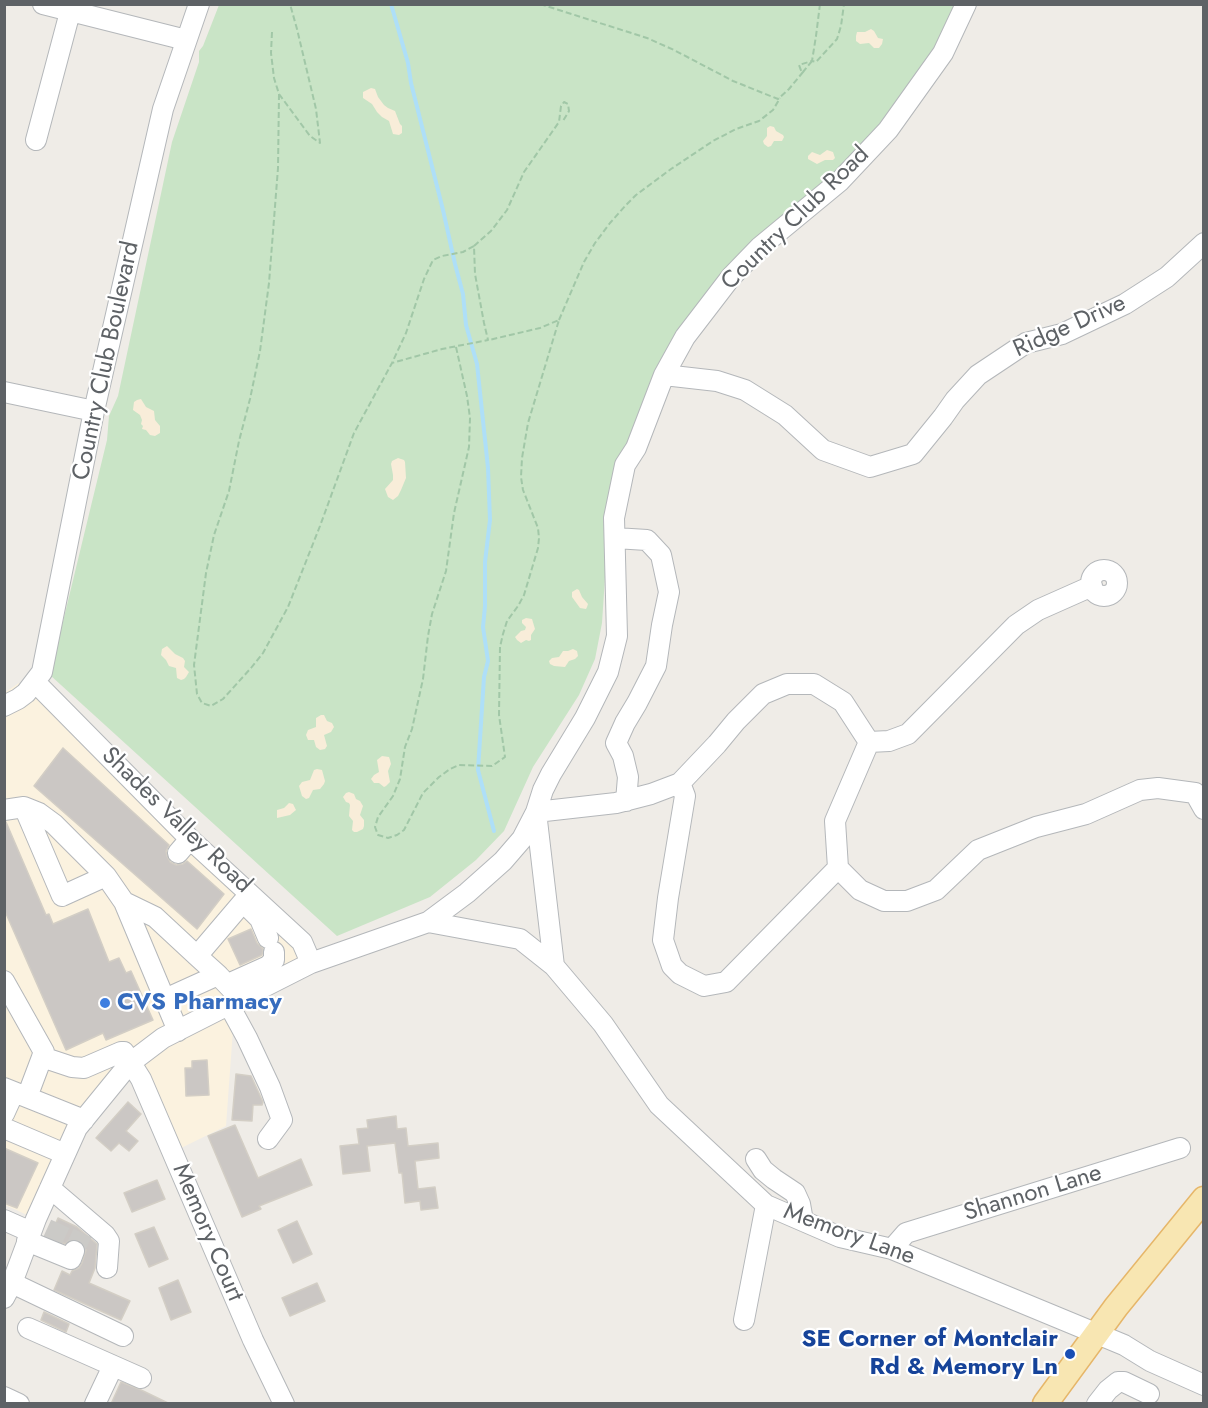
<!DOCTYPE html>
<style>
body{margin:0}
#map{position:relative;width:1208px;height:1408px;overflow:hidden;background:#efece7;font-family:Jost,sans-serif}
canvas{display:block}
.frame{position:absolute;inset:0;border:6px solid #5e6266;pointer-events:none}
</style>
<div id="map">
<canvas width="1208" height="1408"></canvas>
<div class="frame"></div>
</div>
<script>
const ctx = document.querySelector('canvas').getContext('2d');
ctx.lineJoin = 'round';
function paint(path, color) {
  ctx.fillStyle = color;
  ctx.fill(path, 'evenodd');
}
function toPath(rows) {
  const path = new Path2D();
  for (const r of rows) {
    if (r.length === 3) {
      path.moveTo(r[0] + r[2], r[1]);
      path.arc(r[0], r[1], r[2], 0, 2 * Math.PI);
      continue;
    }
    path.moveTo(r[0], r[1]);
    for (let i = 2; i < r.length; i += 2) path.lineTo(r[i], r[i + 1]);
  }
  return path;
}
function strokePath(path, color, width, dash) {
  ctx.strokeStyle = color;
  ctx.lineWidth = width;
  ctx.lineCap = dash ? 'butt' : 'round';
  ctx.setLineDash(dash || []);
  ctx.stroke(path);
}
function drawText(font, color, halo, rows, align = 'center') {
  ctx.font = font + ' Jost,sans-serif';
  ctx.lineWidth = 4.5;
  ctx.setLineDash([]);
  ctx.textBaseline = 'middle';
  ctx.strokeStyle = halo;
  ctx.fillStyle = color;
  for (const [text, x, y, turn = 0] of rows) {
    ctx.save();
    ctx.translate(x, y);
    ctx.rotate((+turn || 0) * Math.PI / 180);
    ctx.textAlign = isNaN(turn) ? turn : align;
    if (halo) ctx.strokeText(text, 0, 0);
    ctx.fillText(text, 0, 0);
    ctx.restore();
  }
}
const commercial = toPath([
 [19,683,302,942,311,963,235,1002,226,1126,173,1152,130,1063,71,1140,36,1219,5,1205,4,693]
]);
const green = toPath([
 [219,5,960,5,938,51,884,127,680,334,609,517,602,623,595,659,579,695,533,767,504,831,476,860,430,897,337,936,50,675,107,440,109,416,118,396,172,142,199,62,199,51,203,46]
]);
const sand = toPath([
 [871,29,874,31,878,38,883,39,882,44,879,48,874,48,869,43,860,44,856,41,856,36,857,32,865,32],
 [371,88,375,89,378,97,384,105,388,108,395,111,400,124,402,126,402,133,399,135,393,134,389,121,382,117,377,112,372,104,363,98,363,92],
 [770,126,774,127,776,131,783,135,784,137,782,141,774,141,771,146,768,147,764,144,763,141,767,136,767,128],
 [827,150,833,152,835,158,833,160,825,160,817,164,808,159,808,156,812,152,820,155],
 [141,399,146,407,154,411,155,420,160,426,160,433,155,436,150,435,146,430,142,429,143,426,141,424,142,420,140,415,133,410,134,402,137,400],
 [398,458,404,460,405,462,406,478,401,490,398,496,393,500,388,497,385,489,393,480,393,475,391,464,392,461],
 [577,589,579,590,582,597,588,604,587,607,586,609,580,608,572,597,572,592],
 [526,618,532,619,535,629,531,635,531,640,529,641,526,640,521,643,517,640,515,637,521,631,525,630,526,627,522,623,522,620],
 [167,646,175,654,183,658,185,661,184,667,189,672,186,677,184,679,181,680,177,678,176,668,169,666,166,660,161,655,162,649],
 [573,649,577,651,578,656,575,659,569,661,565,667,554,666,550,664,549,661,552,658,559,657,563,651,568,651],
 [321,715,324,715,327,721,332,723,334,727,331,732,324,735,327,746,325,749,320,750,316,747,314,740,308,740,306,735,308,730,316,727,316,718],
 [382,756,389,757,390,760,391,764,388,771,390,782,386,786,384,787,379,783,374,783,371,779,374,775,379,772,377,760],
 [317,769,322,770,325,781,324,784,320,789,313,790,309,798,306,799,302,796,299,786,302,782,310,780,314,770],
 [349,792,354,794,356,799,360,801,363,806,360,815,364,820,364,826,363,829,357,832,354,832,352,830,353,821,349,816,350,805,349,803,346,802,343,797,346,793],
 [289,803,293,804,296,810,290,815,277,818,277,810,284,808]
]);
const stream = toPath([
 [391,4,408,63,411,83,443,210,455,264,463,294,466,325,477,364,488,468,490,520,485,562,485,606,483,627,488,661,484,677,478,770,494,831]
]);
const building = toPath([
 [63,748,169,845,166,851,167,856,170,862,176,865,183,864,187,861,224,894,197,929,34,786,63,748],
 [4,822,6,822,46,915,49,914,53,924,88,909,109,962,119,958,126,973,131,971,153,1020,106,1040,103,1033,66,1050,4,909,4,822],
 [251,929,257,943,263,949,262,955,240,965,228,939,251,929],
 [207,1060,209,1095,186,1096,185,1068,192,1068,192,1061,207,1060],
 [236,1074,251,1076,263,1102,262,1105,253,1105,252,1121,232,1120,236,1074],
 [128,1102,141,1114,126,1131,138,1141,129,1151,119,1143,111,1151,96,1138,128,1102],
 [396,1116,397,1129,406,1128,408,1146,438,1143,439,1158,415,1161,418,1189,435,1187,438,1208,421,1210,420,1201,405,1203,402,1173,399,1173,395,1143,367,1146,370,1171,343,1174,340,1146,359,1144,357,1129,368,1128,367,1120,396,1116],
 [235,1125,258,1178,301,1159,312,1185,259,1206,261,1209,242,1217,208,1136,235,1125],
 [4,1148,38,1163,17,1208,4,1203,4,1148],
 [157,1180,165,1199,132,1212,124,1193,157,1180],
 [58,1218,77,1227,97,1244,95,1268,89,1283,130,1301,121,1320,54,1290,62,1271,70,1275,72,1271,79,1268,82,1263,86,1250,83,1243,78,1240,71,1239,65,1244,50,1237,58,1218],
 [297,1221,312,1254,293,1263,278,1230,297,1221],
 [154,1227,168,1259,149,1267,135,1234,154,1227],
 [178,1280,191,1312,171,1320,159,1288,178,1280],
 [317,1283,325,1301,290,1316,282,1298,317,1283],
 [44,1312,69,1324,66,1332,41,1320,44,1312],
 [121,1382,139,1389,170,1404,111,1404,121,1382]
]);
const minorTunnel = toPath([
 [52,1242,62,1220],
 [74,1251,84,1230]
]);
const path = toPath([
 [540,4,647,38,674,50,733,81,778,99,789,89,803,72],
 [820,4,816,36,812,61,816,62,837,39,841,26,844,4],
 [272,32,271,53,274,78,279,94,310,136,320,143,316,109,297,29,290,4],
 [812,61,803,72,802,73,799,65,812,61],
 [279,94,278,168,269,283,260,351,250,399,239,441,229,491,214,535,206,573,194,665,197,694,202,703,211,706,223,699,251,668,263,653,288,607,320,526,354,433,392,363,406,333,424,279,433,260,442,256,463,252,474,246,475,274,484,323,488,340,442,349,392,363],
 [474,246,491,231,507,210,524,172,559,122,561,106,564,102,568,104,569,111,563,121],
 [559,320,584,262,595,243,610,223,626,205,636,195,671,169,713,141,736,129,759,121,773,110,780,98],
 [456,347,467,396,470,418,469,447,454,513,446,571,432,614,428,636,423,679,412,729,405,747,400,779,393,796,378,817,375,827,378,835,388,838,397,835,404,830,423,793,439,777,450,769,459,765,492,766,505,757,499,715,500,647,503,634,507,621,518,606,524,595,538,548,539,538,538,528,523,490,521,477,522,458,528,423,559,320,540,328,489,340]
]);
const minor = toPath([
 [43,4,186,40],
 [36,140,70,12],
 [664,375,717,381,745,390,785,415,823,450,870,467,913,454,943,417,955,400,978,375,1026,343,1062,334,1125,304,1167,277,1204,243],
 [4,392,94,411],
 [615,538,647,540,661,555,669,592,662,625,656,666,637,703,625,723,616,743,623,756,628,777,626,801],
 [1104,583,13],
 [35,682,190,839,302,942,311,963],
 [4,706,18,699,26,693,42,672,94,411,163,109,199,4],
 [869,742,889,741,908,734,1016,625,1038,610,1092,586],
 [680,783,685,796,668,898,663,940,672,966,680,974,704,986,726,982,838,868],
 [24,807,62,896,106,876],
 [4,810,24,807,39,813,54,824,106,876,124,902,178,1031],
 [178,853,190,839],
 [124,902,155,917,197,956,218,975],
 [245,904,260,919,268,938],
 [428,922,520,939,554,966,603,1024,659,1105,766,1205,840,1237,892,1249,1124,1345,1150,1361,1204,1385],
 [197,956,243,902],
 [554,966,536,812,543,790,551,774,585,718,608,672,617,636,614,518,625,465,636,448,664,375,685,337,731,277,760,247,840,181,888,130,943,53,966,4],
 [4,981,44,1052,27,1097],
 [228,984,268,966,274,960,274,952],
 [165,999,218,975,241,999],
 [229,1005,247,1038,270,1087,282,1120,268,1139],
 [42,1057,72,1067,84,1068,121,1052,124,1052,141,1079,253,1340,284,1404],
 [4,1088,84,1120],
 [4,1114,14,1092],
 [4,1128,65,1154],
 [756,1159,763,1170,774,1179,795,1193,800,1204,803,1221],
 [50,1188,105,1235,109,1241,107,1268],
 [4,1220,31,1232],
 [27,1241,71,1259,74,1251],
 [892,1249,906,1233,1180,1148],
 [12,1283,123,1336],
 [4,1298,12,1283,36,1219,77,1128,130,1063,163,1038,311,963,428,922,467,893,503,861,522,839,536,812,616,803,651,794,680,783,717,744,736,721,763,694,787,684,814,684,843,702,869,742,835,821,838,868,860,890,884,901,907,901,936,890,978,850,1036,827,1086,814,1140,790,1158,788,1195,793,1204,809],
 [744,1320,766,1205],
 [28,1328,141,1378],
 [4,1397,19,1404],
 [95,1404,113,1366],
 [1097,1404,1108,1390,1118,1382,1124,1382,1149,1394]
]);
const major = toPath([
 [1045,1404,1116,1307,1204,1199]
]);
const markers = [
 [105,1003,6,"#3f7fe0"],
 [1070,1354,6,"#1a4fb4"]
];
const streetNames = [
 ["Country Club Road",796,219,-44],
 ["Ridge Drive",1070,327,-24],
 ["Country Club Boulevard",107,361,-78],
 ["Shades Valley Road",176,821,44],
 ["Shannon Lane",1033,1194,-17],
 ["Memory Court",207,1233,67],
 ["Memory Lane",849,1235,20]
];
const shopNames = [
 ["CVS Pharmacy",117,1003]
];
const transitNames = [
 ["SE Corner of Montclair",1058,1340],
 ["Rd & Memory Ln",1058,1368]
];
paint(commercial, '#fbf2df');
paint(green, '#c9e4c6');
paint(sand, '#f8edd9');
strokePath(stream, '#aedff8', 4);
paint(building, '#cbc7c4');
strokePath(building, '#d3cec5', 1.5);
strokePath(minorTunnel, '#cbcac7', 20, [20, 10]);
strokePath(minor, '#b4b7ba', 22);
strokePath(major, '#e6b669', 27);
strokePath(path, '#a1c7a7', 2, [6, 3]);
strokePath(minor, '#fff', 20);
strokePath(major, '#f8e6b2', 24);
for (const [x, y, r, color] of markers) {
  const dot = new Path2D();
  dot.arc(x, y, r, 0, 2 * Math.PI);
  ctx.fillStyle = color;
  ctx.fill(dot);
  strokePath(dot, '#fff', 2);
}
drawText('24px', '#5e6266', '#fff', streetNames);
drawText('bold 24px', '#366cbe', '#fff', shopNames, 'left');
drawText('bold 24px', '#164399', '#fff', transitNames, 'right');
</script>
